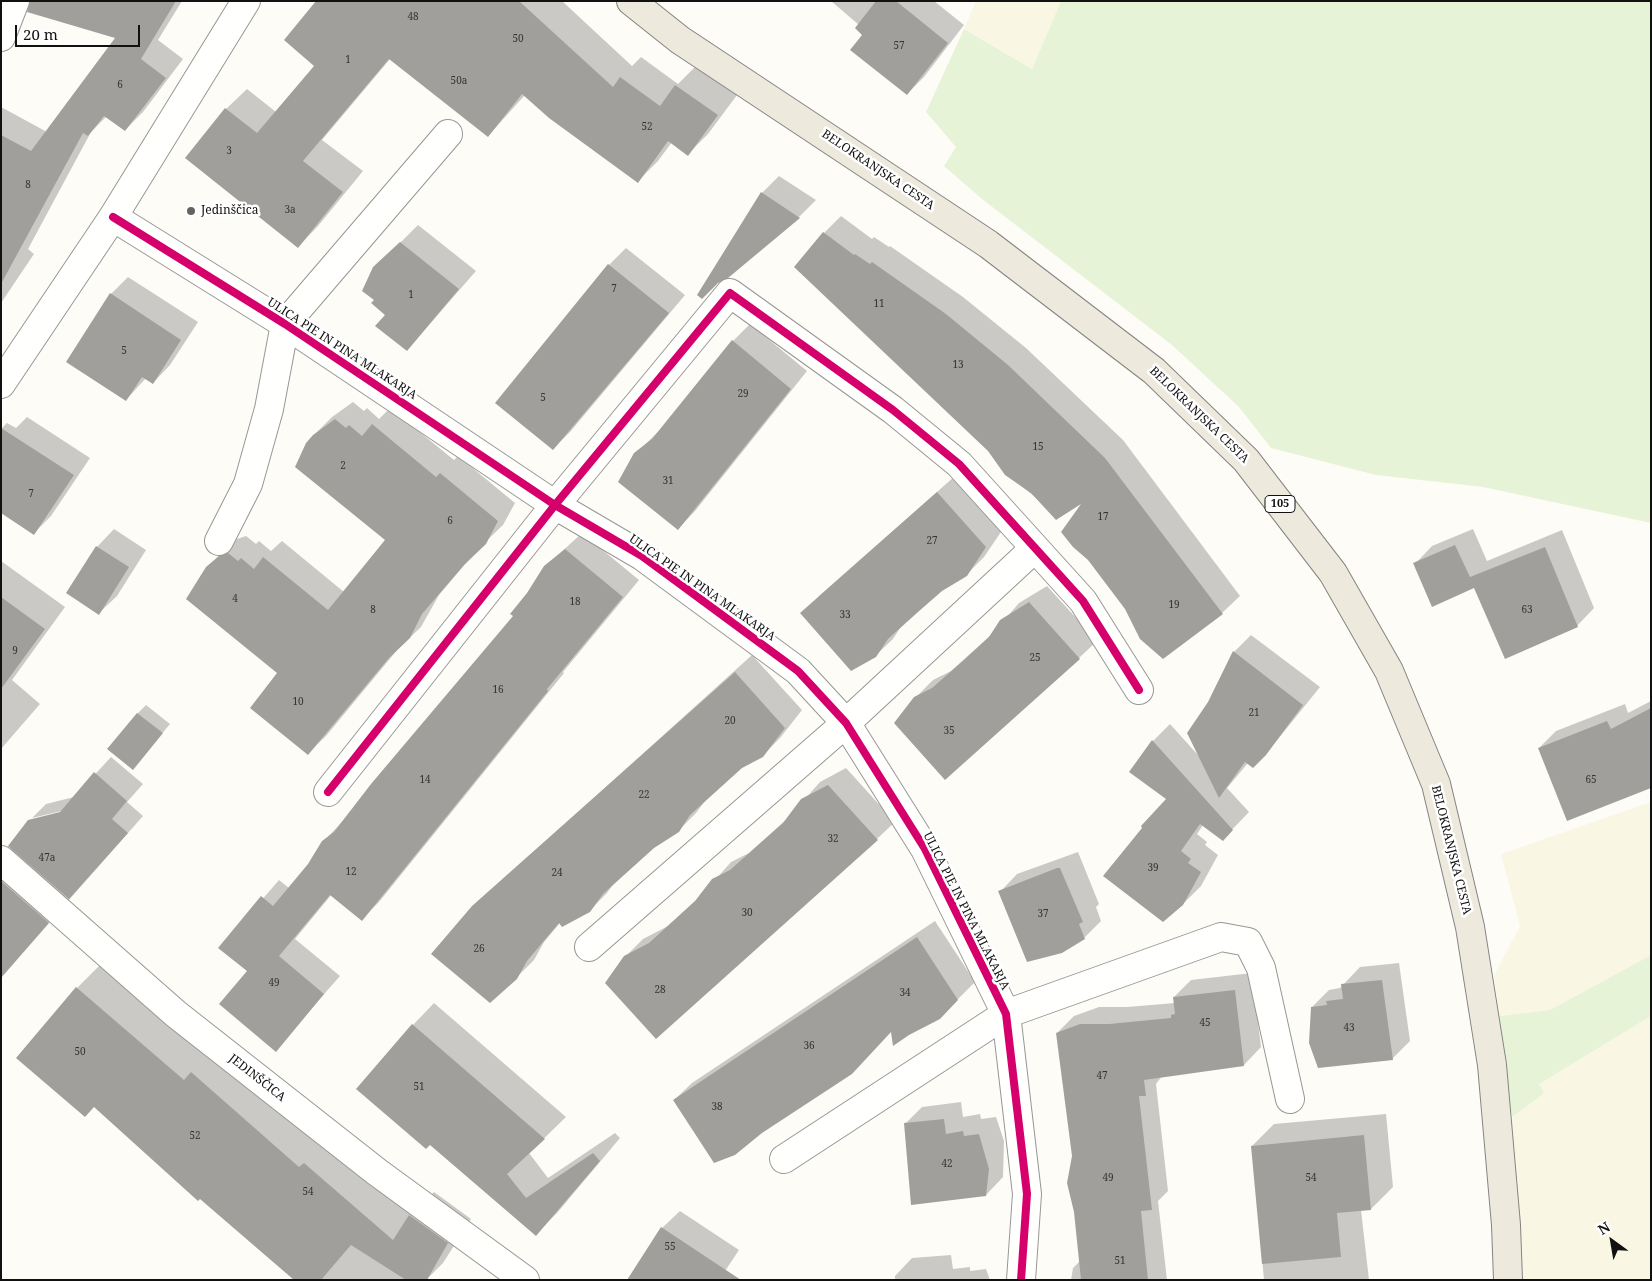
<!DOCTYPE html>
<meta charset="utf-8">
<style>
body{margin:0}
#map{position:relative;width:1652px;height:1281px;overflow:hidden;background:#fdfcf7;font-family:"Noto Serif",serif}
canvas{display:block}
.frame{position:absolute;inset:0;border:2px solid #111;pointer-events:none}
.north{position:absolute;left:1587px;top:1216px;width:50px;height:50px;-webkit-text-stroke:4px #fff;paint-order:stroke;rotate:328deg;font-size:14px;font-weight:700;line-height:20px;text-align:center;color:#111}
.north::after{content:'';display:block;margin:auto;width:18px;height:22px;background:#111;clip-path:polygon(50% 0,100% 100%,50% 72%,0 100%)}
.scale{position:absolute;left:15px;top:25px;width:125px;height:22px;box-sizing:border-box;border:2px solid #111;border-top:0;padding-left:6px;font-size:15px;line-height:18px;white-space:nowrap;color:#111;-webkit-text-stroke:4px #fff;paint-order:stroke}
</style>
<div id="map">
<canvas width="1652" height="1281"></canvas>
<div class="frame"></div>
<div class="north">N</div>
<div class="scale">20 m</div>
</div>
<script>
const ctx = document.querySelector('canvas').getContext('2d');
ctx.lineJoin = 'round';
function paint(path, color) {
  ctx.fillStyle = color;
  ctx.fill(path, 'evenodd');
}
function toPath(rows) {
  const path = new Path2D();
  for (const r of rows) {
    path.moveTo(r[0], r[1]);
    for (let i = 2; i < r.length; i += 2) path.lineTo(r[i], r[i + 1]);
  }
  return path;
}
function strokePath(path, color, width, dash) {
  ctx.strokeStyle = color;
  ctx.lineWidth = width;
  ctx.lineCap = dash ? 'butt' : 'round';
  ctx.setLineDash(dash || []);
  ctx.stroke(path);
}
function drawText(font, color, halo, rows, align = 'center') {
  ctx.font = font + ' "Noto Serif",serif';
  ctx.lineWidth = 5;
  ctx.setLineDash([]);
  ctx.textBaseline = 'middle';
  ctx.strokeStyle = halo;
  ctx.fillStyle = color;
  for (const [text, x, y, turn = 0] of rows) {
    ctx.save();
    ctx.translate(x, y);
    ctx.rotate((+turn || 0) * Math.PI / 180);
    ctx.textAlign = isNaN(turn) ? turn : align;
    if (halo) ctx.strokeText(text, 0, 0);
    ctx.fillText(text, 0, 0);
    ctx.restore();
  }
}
const farmland = toPath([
 [976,1,1061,1,1032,69,964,29],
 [1651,802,1651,955,1550,1010,1499,1016,1494,975,1520,926,1501,854],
 [1651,1016,1651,1280,1523,1280,1510,1120,1543,1093,1538,1084]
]);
const green = toPath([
 [1061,1,1651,1,1651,523,1483,487,1376,475,1271,448,1239,407,1172,345,982,199,944,166,956,147,926,112,964,29,1032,69],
 [1651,955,1651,1016,1539,1084,1544,1093,1513,1117,1509,1108,1499,1016,1550,1010]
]);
const shadow = toPath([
 [35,1,182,1,158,40,183,59,143,112,125,130,107,116,91,132,28,249,34,254,1,303,1,107,47,132,117,37],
 [317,1,562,1,632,66,641,57,678,84,697,65,737,95,708,134,688,154,672,142,658,161,638,181,525,95,488,136,390,59,322,140,363,171,318,226,298,247,187,158,226,109,247,89,276,112,316,66],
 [831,1,934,1,964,25,924,77,907,94,859,25],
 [779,176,816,200,799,217,727,277,718,281,762,193],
 [841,216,872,239,874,237,889,247,890,246,963,297,1026,348,1123,440,1240,596,1222,613,1163,658,1085,500,1049,508,1006,474,824,233],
 [418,225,476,271,407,350,375,300,389,254],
 [626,248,685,295,570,432,553,449,609,265],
 [128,277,198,322,170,365,153,383,146,378,126,400,111,294],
 [750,324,807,371,695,511,678,529,635,454,660,430,733,341],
 [353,402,364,411,367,408,379,419,390,408,454,460,458,456,515,503,503,525,478,549,439,595,421,627,398,649,326,736,308,753,279,673,206,568,237,539,246,536,256,544,259,541,271,551,282,541,344,592,386,539,314,435,332,417],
 [27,417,90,458,51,516,34,533,1,429,7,423,16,428],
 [955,476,1003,529,984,557,966,575,940,590,902,625,893,639,875,656,819,596],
 [114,529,146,550,117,596,99,613,97,547],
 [1473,529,1487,561,1562,530,1594,608,1577,626,1415,564,1432,546],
 [582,533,639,580,563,672,564,673,379,902,362,919,332,894,295,939,340,976,275,1050,248,971,220,948,279,880,289,888,309,865,323,842,340,824,514,616,545,567],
 [1,561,65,607,12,680,40,704,1,749],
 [1047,586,1097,641,1079,658,915,698,933,680,951,671,993,633,1019,603],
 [1251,635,1320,687,1270,749,1253,767,1248,763,1227,788,1249,812,1223,839,1203,825,1197,834,1207,842,1205,845,1218,855,1201,886,1183,904,1168,799,1130,772,1153,741,1170,724,1198,755,1210,703,1234,652],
 [752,655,802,710,780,738,762,756,742,767,705,801,696,813,678,831,650,849,617,879,607,893,589,911,560,923,544,942,534,960,516,978,473,907],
 [1651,701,1651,787,1539,748,1556,731,1625,704,1628,713],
 [146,705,170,724,133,768,137,714],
 [111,757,143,784,127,802,143,816,1,977,1,858,11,848,31,819,31,821,66,812,66,810,32,818,46,804,74,797],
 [846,768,895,822,832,881,625,957,643,939,668,926,700,897,731,862,749,853,789,817,820,782],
 [1078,852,1099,904,1096,907,1101,921,1084,938,1000,892,1017,874],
 [935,921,975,982,953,1004,892,1031,674,1100,692,1083],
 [1399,963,1410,1041,1392,1059,1312,1007,1329,990,1340,988,1360,967],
 [101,964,413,1213,434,1192,471,1219,443,1263,426,1280,296,1280,77,988],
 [1252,973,1261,1047,1244,1065,1162,1076,1156,1084,1168,1191,1158,1201,1167,1280,1071,1280,1073,1268,1080,1261,1073,1156,1057,1033,1074,1016,1099,1007,1127,1007,1175,1003,1174,997,1191,980],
 [434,1003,566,1117,529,1153,548,1178,615,1133,620,1138,557,1213,536,1234,413,1025],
 [961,1102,963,1117,980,1114,981,1119,996,1117,1004,1141,1003,1177,986,1195,905,1124,922,1107],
 [1386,1114,1393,1187,1371,1209,1361,1210,1369,1280,1264,1280,1252,1146,1274,1124],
 [680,1211,739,1250,719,1280,662,1228],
 [951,1255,953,1269,970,1267,970,1271,986,1269,990,1280,895,1280,895,1276,912,1258]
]);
const building = toPath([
 [30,1,176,1,141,59,166,78,125,131,104,116,88,136,83,133,1,284,1,135,31,151,115,38,27,12],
 [316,1,519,1,613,87,620,77,660,106,675,85,718,115,688,156,668,141,638,183,549,118,522,94,488,137,389,59,303,161,343,192,298,248,185,158,225,108,257,133,314,66,284,40],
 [876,1,896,1,948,43,907,95,850,50,862,35,855,28],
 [761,192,800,218,728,278,718,283,702,299,697,295],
 [823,232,854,255,855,254,870,264,872,262,946,314,1008,365,1105,458,1223,614,1163,659,1140,639,1125,609,1088,560,1073,547,1061,532,1081,504,1056,520,1031,493,1005,475,988,451,794,267],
 [400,242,459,289,407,351,375,326,385,315,371,303,374,300,362,291,373,267],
 [608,264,669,313,553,450,495,403],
 [110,293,181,340,153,384,142,377,126,401,66,362],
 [732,340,791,389,678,530,618,482,634,453,652,439],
 [335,419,346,428,349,425,362,436,372,424,436,477,440,473,498,521,486,544,464,565,422,614,410,638,389,658,308,755,250,708,277,673,186,599,206,567,219,556,228,553,238,561,241,558,254,569,263,557,328,610,385,540,295,467,306,443,313,435],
 [1,428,74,475,34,535,1,513],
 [937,492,986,547,967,576,942,591,918,612,888,639,876,657,851,671,800,613],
 [1455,545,1470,577,1545,547,1578,627,1505,659,1474,588,1432,607,1413,563],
 [96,546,129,567,99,615,66,593],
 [565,549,623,597,547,689,548,691,362,921,330,895,279,956,324,994,276,1052,219,1004,247,971,218,948,261,896,273,906,308,864,322,841,334,832,371,784,513,616,510,614,527,593,544,566],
 [1,597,45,629,1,689],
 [1029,602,1080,659,945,780,894,723,914,697,932,688,964,660,989,637,1000,620],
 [1233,651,1303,705,1266,755,1253,768,1245,762,1219,798,1187,733,1208,702],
 [735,672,785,728,763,757,742,768,690,815,679,832,654,848,603,894,590,912,562,927,559,923,527,961,517,979,490,1003,431,954,472,906],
 [1651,708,1651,788,1567,821,1538,748,1607,721,1611,729],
 [137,713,163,733,133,770,107,749],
 [1152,740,1233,830,1223,841,1200,824,1181,851,1191,859,1188,863,1201,872,1183,905,1163,922,1103,876,1142,828,1141,826,1166,799,1129,772],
 [94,772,127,801,112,819,128,833,69,899,8,846,28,820,60,812],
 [828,785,878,840,656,1039,605,983,624,956,649,943,695,901,712,879,730,870,783,823,801,799],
 [1057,868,1060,868,1083,922,1079,924,1085,939,1062,953,1027,962,998,891],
 [1,881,49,923,1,978],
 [917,937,958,1000,940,1019,909,1035,893,1046,891,1032,852,1074,762,1133,735,1155,714,1163,673,1100],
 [1382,980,1393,1060,1318,1068,1309,1043,1311,1007,1327,1005,1326,1001,1343,999,1341,984],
 [76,987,184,1080,191,1072,299,1167,304,1163,393,1240,409,1215,448,1243,427,1280,406,1280,351,1245,321,1280,294,1280,200,1199,198,1201,94,1107,85,1117,16,1058],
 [1235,990,1244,1066,1144,1080,1146,1096,1139,1096,1152,1210,1141,1211,1148,1280,1081,1280,1074,1212,1067,1183,1072,1156,1056,1033,1080,1024,1109,1024,1171,1018,1171,1015,1175,1014,1173,997],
 [412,1024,545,1139,507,1174,526,1198,593,1153,600,1161,536,1236,430,1145,426,1149,356,1089],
 [944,1119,946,1134,963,1131,964,1136,979,1134,989,1169,986,1196,911,1205,904,1123],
 [1364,1135,1371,1210,1337,1213,1341,1257,1262,1264,1251,1146],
 [661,1227,741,1280,627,1280]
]);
const street = toPath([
 [1,37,15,1],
 [113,217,285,324,555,505,642,556,798,671,846,723,925,849,1006,1014,1027,1194,1021,1280],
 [1,384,113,217,246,1],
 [219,541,248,484,269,409,285,324,448,134],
 [328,792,555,505,730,293,893,410,959,464,1083,601,1139,690],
 [1,860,176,1014,377,1172,525,1280],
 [589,947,846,723,1035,548],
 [784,1159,1006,1014,1221,937,1248,942,1261,968,1290,1099]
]);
const primary = toPath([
 [631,1,680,40,988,244,1154,371,1246,460,1333,573,1389,671,1436,784,1470,927,1492,1065,1506,1225,1508,1280]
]);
const cycleway = toPath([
 [113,217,285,324,555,505,642,556,798,671,846,723,925,849,1006,1014,1027,1194,1021,1280],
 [328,792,555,505,730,293,893,410,959,464,1083,601,1139,690]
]);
const markers = [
 [191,211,5,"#646362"]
];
const numberNames = [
 ["48",413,17],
 ["50",518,39],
 ["57",899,46],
 ["1",348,60],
 ["50a",459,81],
 ["6",120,85],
 ["52",647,127],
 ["3",229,151],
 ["8",28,185],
 ["3a",290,210],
 ["7",614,289],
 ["1",411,295],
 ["11",879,304],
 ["5",124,351],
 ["13",958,365],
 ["29",743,394],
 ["5",543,398],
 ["15",1038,447],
 ["2",343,466],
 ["31",668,481],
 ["7",31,494],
 ["17",1103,517],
 ["6",450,521],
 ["27",932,541],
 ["4",235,599],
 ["18",575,602],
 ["19",1174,605],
 ["8",373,610],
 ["63",1527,610],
 ["33",845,615],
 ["9",15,651],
 ["25",1035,658],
 ["16",498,690],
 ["10",298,702],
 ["21",1254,713],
 ["20",730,721],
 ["35",949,731],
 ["14",425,780],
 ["65",1591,780],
 ["22",644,795],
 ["32",833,839],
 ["47a",47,858],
 ["39",1153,868],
 ["12",351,872],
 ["24",557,873],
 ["30",747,913],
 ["37",1043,914],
 ["26",479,949],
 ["49",274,983],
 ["28",660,990],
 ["34",905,993],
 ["45",1205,1023],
 ["43",1349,1028],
 ["36",809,1046],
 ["50",80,1052],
 ["47",1102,1076],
 ["51",419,1087],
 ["38",717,1107],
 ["52",195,1136],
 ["42",947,1164],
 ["49",1108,1178],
 ["54",1311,1178],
 ["54",308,1192],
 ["55",670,1247],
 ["51",1120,1261]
];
const shields = [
 [1280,504,30]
];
const shieldNames = [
 ["105",1280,504]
];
const streetNames = [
 ["BELOKRANJSKA CESTA",878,170,34],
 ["ULICA PIE IN PINA MLAKARJA",342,349,33],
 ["BELOKRANJSKA CESTA",1199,415,44],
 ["ULICA PIE IN PINA MLAKARJA",702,588,35],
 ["BELOKRANJSKA CESTA",1451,850,76],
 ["ULICA PIE IN PINA MLAKARJA",966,911,63],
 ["JEDINŠČICA",257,1078,38]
];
const poiNames = [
 ["Jedinščica",201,211]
];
paint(farmland, '#f9f7e4');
paint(green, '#e7f3d7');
paint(shadow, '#0003');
paint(building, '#a19f9c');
strokePath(street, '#979795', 30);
strokePath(primary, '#858482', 30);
strokePath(street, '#fffffe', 28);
strokePath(primary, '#ede9dc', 28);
strokePath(cycleway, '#d6006c', 8);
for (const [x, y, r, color] of markers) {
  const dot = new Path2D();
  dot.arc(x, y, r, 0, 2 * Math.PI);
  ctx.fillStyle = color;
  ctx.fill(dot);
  strokePath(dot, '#fff', 2);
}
drawText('10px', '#353434', null, numberNames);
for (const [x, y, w] of shields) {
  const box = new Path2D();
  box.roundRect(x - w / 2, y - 8.5, w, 17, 4);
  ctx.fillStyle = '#fff';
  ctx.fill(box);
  strokePath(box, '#111', 1);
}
drawText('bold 11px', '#111', null, shieldNames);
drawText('12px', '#111', '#fff', streetNames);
drawText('12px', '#111', '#fff', poiNames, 'left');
</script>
